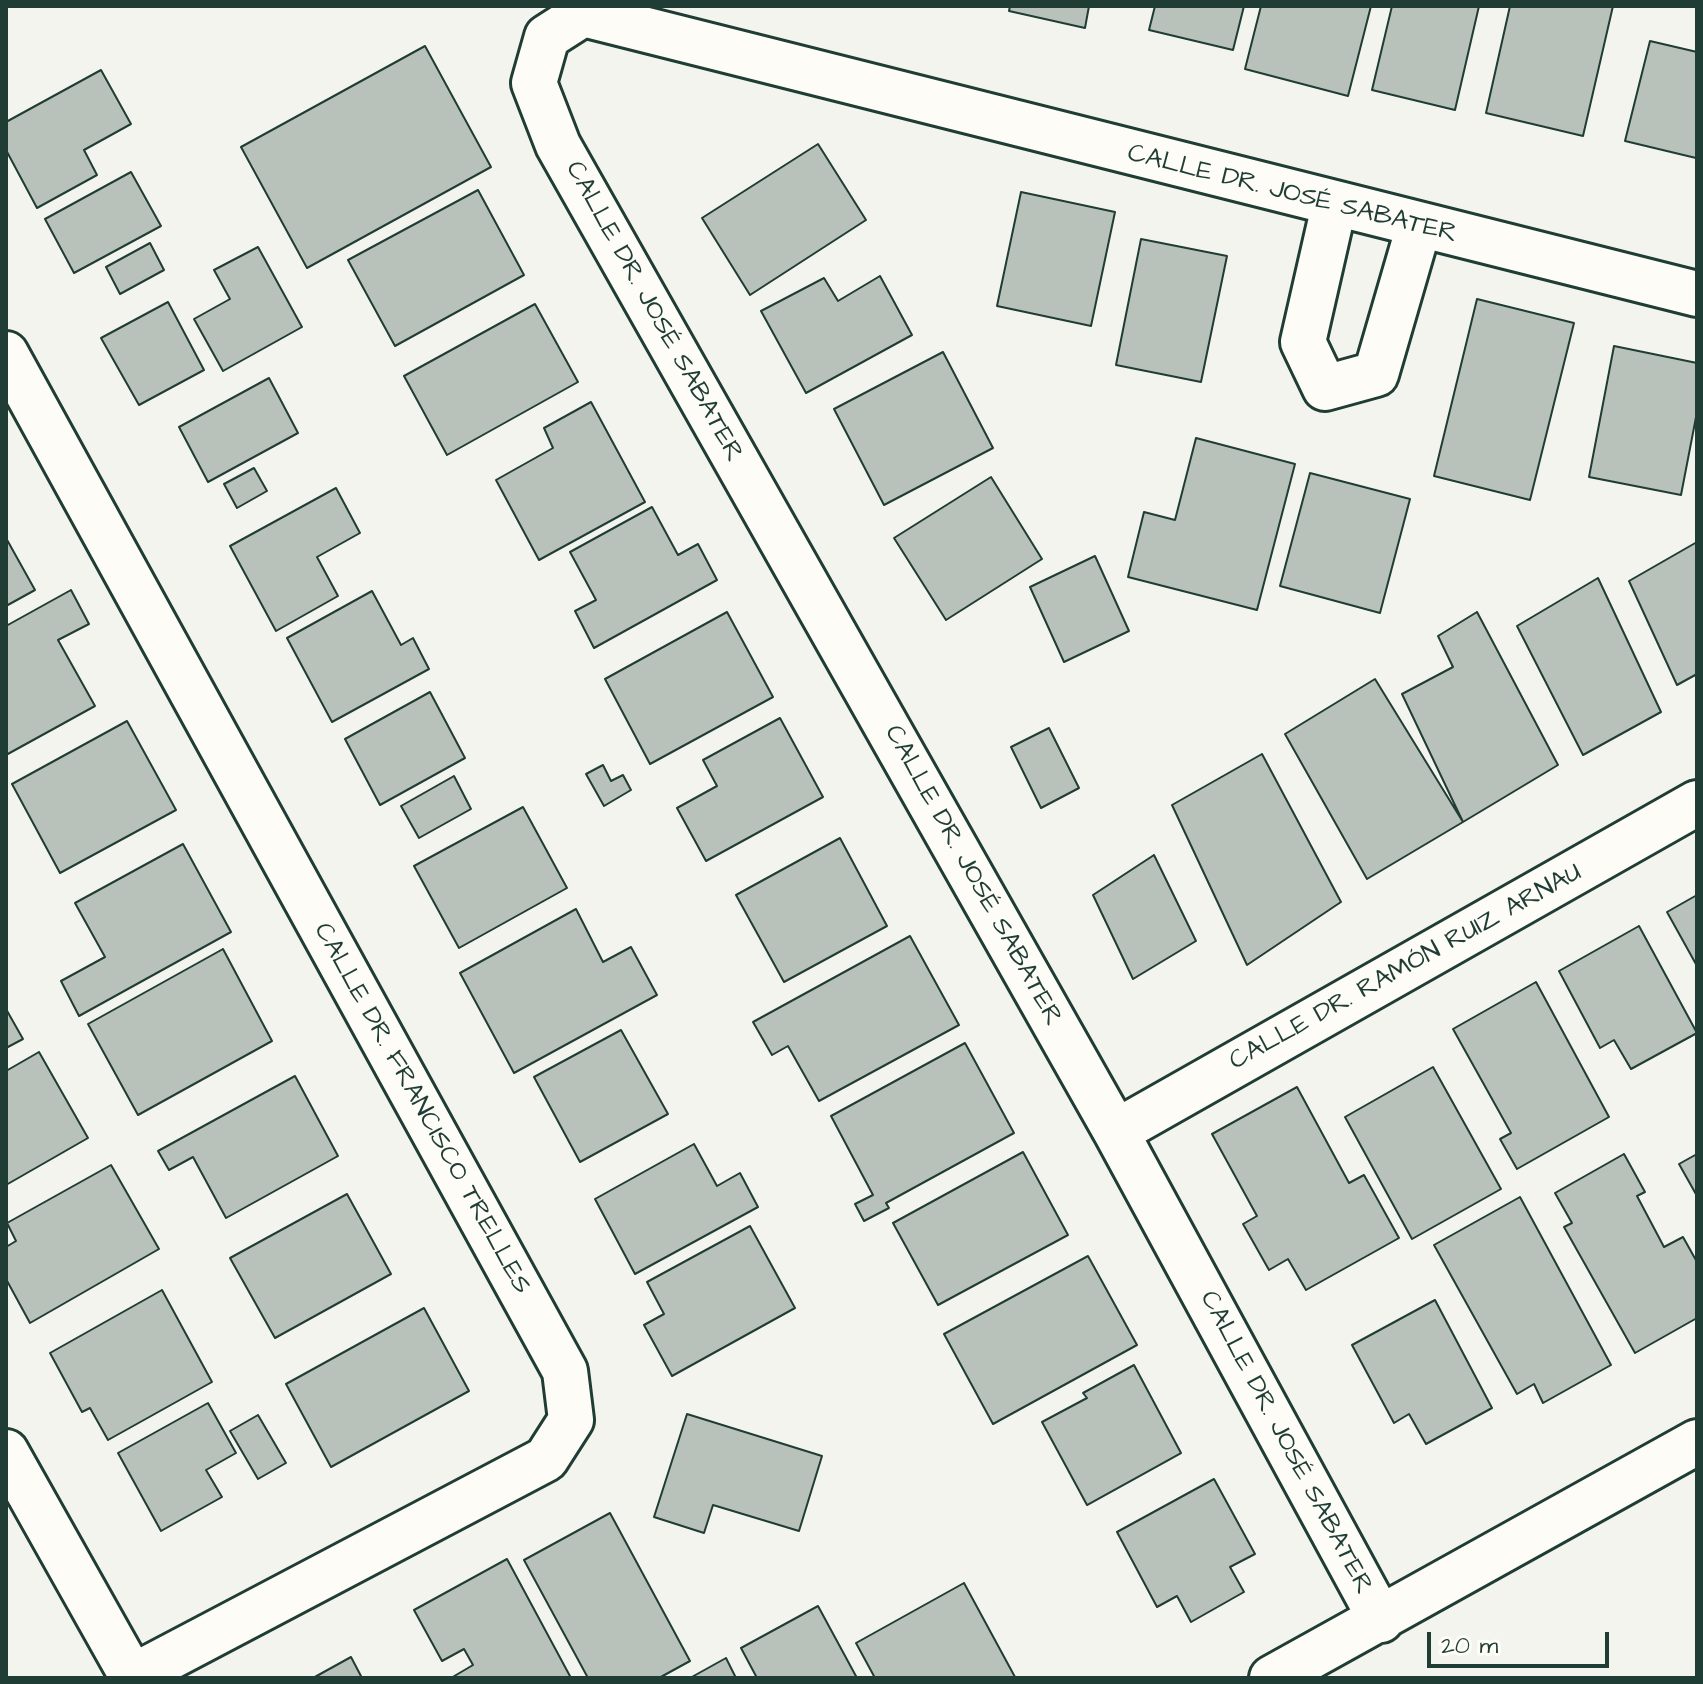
<!DOCTYPE html>
<meta charset="utf-8">
<style>
body{margin:0}
#map{position:relative;width:1703px;height:1684px;overflow:hidden;background:#f4f4ef;font-family:"Architects Daughter",sans-serif}
canvas{display:block}
.frame{position:absolute;inset:0;border:8px solid #1f3d34;pointer-events:none}
.scale{position:absolute;left:1427px;top:1632px;width:182px;height:36px;box-sizing:border-box;border:4px solid #1f3d34;border-top:0;padding-left:10px;font-size:24px;line-height:28px;white-space:nowrap;color:#1f3d34;-webkit-text-stroke:6px #fdfcf7;paint-order:stroke}
</style>
<div id="map">
<canvas width="1703" height="1684"></canvas>
<div class="frame"></div>
<div class="scale">20 m</div>
</div>
<script>
const ctx = document.querySelector('canvas').getContext('2d');
ctx.lineJoin = 'round';
function paint(path, color) {
  ctx.fillStyle = color;
  ctx.fill(path, 'evenodd');
}
function toPath(rows) {
  const path = new Path2D();
  for (const r of rows) {
    path.moveTo(r[0], r[1]);
    for (let i = 2; i < r.length; i += 2) path.lineTo(r[i], r[i + 1]);
  }
  return path;
}
function strokePath(path, color, width, dash) {
  ctx.strokeStyle = color;
  ctx.lineWidth = width;
  ctx.lineCap = dash ? 'butt' : 'round';
  ctx.setLineDash(dash || []);
  ctx.stroke(path);
}
function drawText(font, color, halo, rows, align = 'center') {
  ctx.font = font + ' "Architects Daughter",sans-serif';
  ctx.lineWidth = 6;
  ctx.setLineDash([]);
  ctx.textBaseline = 'middle';
  ctx.strokeStyle = halo;
  ctx.fillStyle = color;
  for (const [text, x, y, turn = 0] of rows) {
    ctx.save();
    ctx.translate(x, y);
    ctx.rotate((+turn || 0) * Math.PI / 180);
    ctx.textAlign = isNaN(turn) ? turn : align;
    if (halo) ctx.strokeText(text, 0, 0);
    ctx.fillText(text, 0, 0);
    ctx.restore();
  }
}
const building = toPath([
 [1010,6,1089,6,1085,28,1009,11,1010,6],
 [1155,6,1244,6,1233,50,1149,30,1155,6],
 [1261,6,1371,6,1348,96,1245,69,1261,6],
 [1392,6,1479,6,1455,110,1372,90,1392,6],
 [1510,6,1613,6,1583,136,1486,113,1510,6],
 [1650,41,1697,52,1696,158,1625,141,1650,41],
 [425,46,491,167,307,268,241,147,425,46],
 [101,70,131,124,84,150,97,175,37,208,6,150,6,122,101,70],
 [818,144,866,220,750,295,702,218,818,144],
 [131,172,161,226,74,273,45,219,131,172],
 [478,190,524,275,395,346,348,260,478,190],
 [1021,192,1115,212,1091,326,997,306,1021,192],
 [1141,239,1227,256,1201,382,1116,365,1141,239],
 [150,243,164,270,120,294,106,267,150,243],
 [258,247,302,327,223,371,194,319,230,299,214,270,258,247],
 [880,276,912,335,806,393,761,311,824,278,838,301,880,276],
 [1477,299,1574,323,1530,500,1434,476,1477,299],
 [168,302,204,370,139,405,101,338,168,302],
 [535,304,578,382,447,455,404,376,535,304],
 [1614,346,1697,363,1697,412,1681,495,1589,477,1614,346],
 [943,352,993,448,884,505,834,409,943,352],
 [269,378,298,433,208,482,179,427,269,378],
 [591,402,645,502,539,560,496,480,553,448,544,428,591,402],
 [1196,438,1295,464,1257,610,1128,577,1144,512,1175,520,1196,438],
 [254,468,267,491,237,508,224,484,254,468],
 [1310,473,1410,499,1380,613,1280,586,1310,473],
 [991,477,1042,559,946,620,894,538,991,477],
 [336,488,360,533,317,557,338,596,276,631,230,546,336,488],
 [652,507,678,555,698,544,717,580,594,648,575,611,596,600,570,552,652,507],
 [6,538,35,590,6,606,6,538],
 [1697,542,1697,674,1677,685,1629,581,1697,542],
 [1095,556,1129,631,1064,662,1030,587,1095,556],
 [1598,578,1661,712,1583,755,1517,626,1598,578],
 [71,590,89,624,58,640,95,706,6,755,6,626,71,590],
 [372,591,401,645,413,638,429,669,332,722,287,638,372,591],
 [727,612,773,697,650,764,605,679,727,612],
 [1477,612,1558,765,1463,822,1402,694,1453,667,1438,636,1477,612],
 [1375,679,1463,822,1367,879,1285,734,1375,679],
 [430,692,465,758,380,805,345,739,430,692],
 [780,718,823,797,706,861,677,808,717,786,703,760,780,718],
 [127,721,176,810,60,873,12,784,127,721],
 [1049,728,1079,788,1041,808,1011,747,1049,728],
 [1262,754,1341,902,1247,965,1172,805,1262,754],
 [603,765,611,781,623,775,631,790,604,806,586,774,603,765],
 [454,776,471,809,419,838,401,806,454,776],
 [523,807,567,888,459,948,414,866,523,807],
 [840,838,887,926,784,982,736,895,840,838],
 [183,844,231,932,79,1016,61,981,105,957,75,903,183,844],
 [1154,855,1196,941,1133,979,1093,895,1154,855],
 [1697,895,1697,966,1667,912,1697,895],
 [576,909,603,962,631,947,657,995,514,1073,460,973,576,909],
 [1639,926,1697,1033,1631,1069,1614,1040,1600,1048,1559,971,1639,926],
 [910,936,959,1025,819,1101,788,1046,772,1055,753,1022,910,936],
 [223,949,272,1041,138,1115,88,1024,223,949],
 [1536,982,1609,1117,1517,1169,1500,1139,1511,1133,1453,1029,1536,982],
 [6,1009,23,1039,6,1048,6,1009],
 [621,1030,668,1114,580,1162,534,1077,621,1030],
 [965,1043,1014,1133,886,1203,889,1208,864,1221,855,1204,873,1195,831,1116,965,1043],
 [39,1052,88,1138,6,1185,6,1071,39,1052],
 [1433,1067,1501,1189,1412,1239,1345,1117,1433,1067],
 [295,1076,338,1156,226,1218,193,1157,169,1170,158,1151,295,1076],
 [1297,1087,1349,1183,1364,1175,1399,1238,1306,1290,1288,1259,1269,1270,1243,1224,1257,1216,1212,1134,1297,1087],
 [694,1144,717,1186,740,1173,758,1207,635,1274,595,1199,694,1144],
 [1023,1152,1068,1235,938,1305,893,1223,1023,1152],
 [1624,1154,1645,1192,1637,1196,1664,1247,1683,1237,1697,1262,1697,1318,1635,1353,1564,1227,1572,1223,1555,1193,1624,1154],
 [1697,1154,1697,1196,1679,1164,1697,1154],
 [111,1165,159,1249,30,1323,6,1279,6,1247,16,1241,7,1223,111,1165],
 [347,1194,391,1274,275,1338,230,1258,347,1194],
 [1520,1197,1611,1365,1543,1403,1534,1384,1517,1394,1434,1245,1520,1197],
 [750,1226,795,1308,672,1376,644,1325,664,1314,647,1282,750,1226],
 [1088,1256,1137,1345,993,1424,944,1334,1088,1256],
 [162,1290,212,1382,108,1440,90,1408,82,1412,50,1353,162,1290],
 [1435,1300,1492,1408,1426,1444,1409,1414,1394,1423,1352,1345,1435,1300],
 [424,1308,469,1391,331,1467,286,1384,424,1308],
 [1134,1365,1181,1453,1087,1505,1042,1422,1087,1398,1083,1393,1134,1365],
 [208,1403,236,1453,206,1470,222,1497,161,1531,118,1453,208,1403],
 [687,1414,822,1456,799,1531,713,1505,704,1533,654,1517,687,1414],
 [258,1415,286,1463,258,1479,230,1431,258,1415],
 [1214,1479,1255,1554,1230,1567,1244,1592,1191,1622,1177,1596,1157,1607,1117,1532,1214,1479],
 [610,1513,690,1661,659,1678,588,1678,524,1560,610,1513],
 [507,1559,571,1678,451,1678,473,1665,464,1649,442,1661,414,1610,507,1559],
 [964,1583,1015,1677,875,1678,856,1643,964,1583],
 [818,1606,857,1678,757,1678,741,1648,818,1606],
 [351,1657,362,1678,313,1678,351,1657],
 [726,1658,736,1678,690,1678,726,1658]
]);
const minor = toPath([
 [1334,206,1303,342,1325,388,1376,374,1419,226],
 [6,354,565,1371,571,1420,546,1459,130,1678],
 [1116,1132,1697,803],
 [6,1452,133,1678],
 [1381,1620,1116,1132,558,145,534,83,547,37,583,14,1697,294],
 [1272,1678,1697,1442]
]);
const streetNames = [
 ["CALLE DR. JOSÉ SABATER",1292,195,14],
 ["CALLE DR. JOSÉ SABATER",653,312,61],
 ["CALLE DR. JOSÉ SABATER",972,876,61],
 ["CALLE DR. RAMÓN RUIZ ARNAU",1406,968,-29],
 ["CALLE DR. FRANCISCO TRELLES",421,1109,61],
 ["CALLE DR. JOSÉ SABATER",1285,1443,62]
];
paint(building, '#b9c1bb');
strokePath(building, '#1f3d34', 2);
strokePath(minor, '#1f3d34', 50);
strokePath(minor, '#fdfcf7', 44);
drawText('26px', '#1f3d34', '#fdfcf7', streetNames);
</script>
